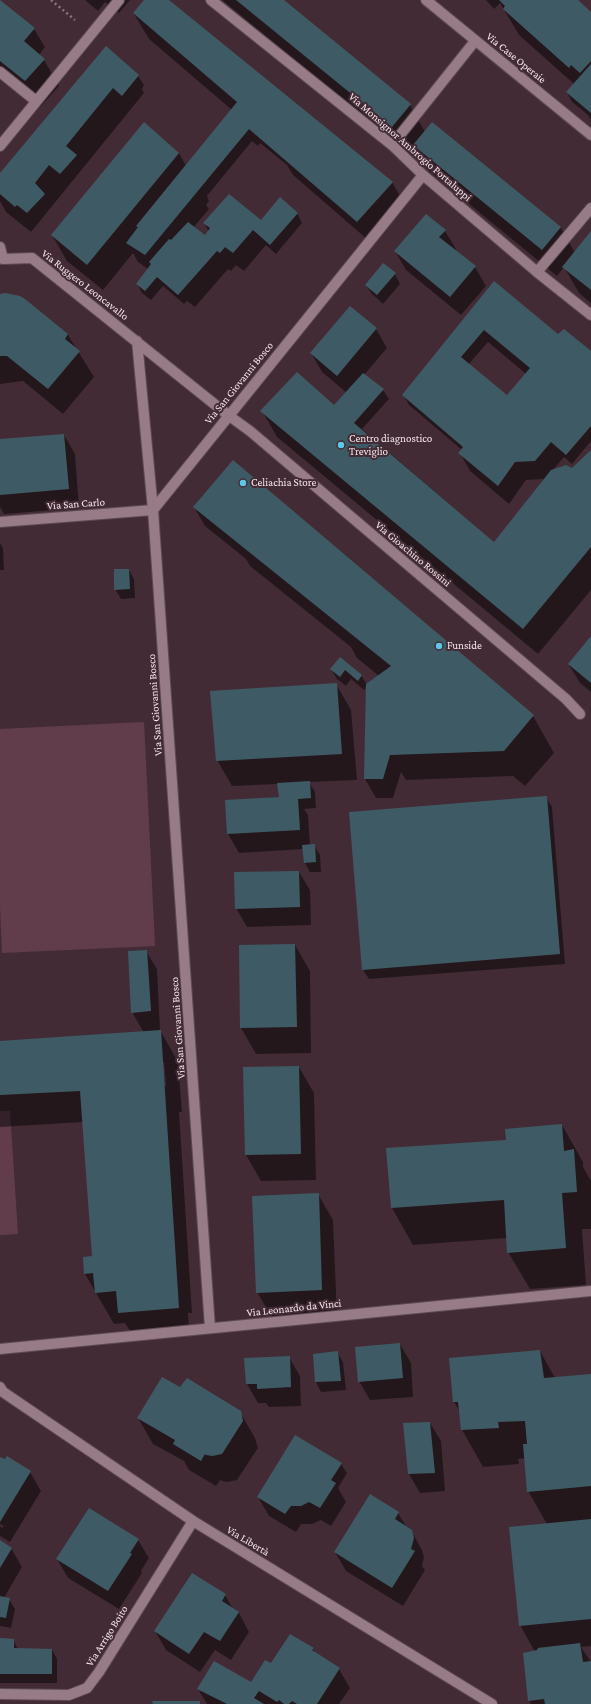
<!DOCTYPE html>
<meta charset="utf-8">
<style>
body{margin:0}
canvas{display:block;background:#432b35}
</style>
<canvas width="591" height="1704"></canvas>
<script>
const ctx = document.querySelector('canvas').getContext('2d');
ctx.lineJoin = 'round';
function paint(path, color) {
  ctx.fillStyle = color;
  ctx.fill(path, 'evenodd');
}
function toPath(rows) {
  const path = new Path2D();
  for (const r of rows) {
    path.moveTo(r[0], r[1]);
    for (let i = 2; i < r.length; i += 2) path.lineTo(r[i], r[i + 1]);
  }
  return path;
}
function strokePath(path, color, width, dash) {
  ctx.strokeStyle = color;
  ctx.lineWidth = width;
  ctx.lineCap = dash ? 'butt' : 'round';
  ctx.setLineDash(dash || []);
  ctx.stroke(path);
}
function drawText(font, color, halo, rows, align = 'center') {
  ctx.font = font + ' "Crimson Pro",serif';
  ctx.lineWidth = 4;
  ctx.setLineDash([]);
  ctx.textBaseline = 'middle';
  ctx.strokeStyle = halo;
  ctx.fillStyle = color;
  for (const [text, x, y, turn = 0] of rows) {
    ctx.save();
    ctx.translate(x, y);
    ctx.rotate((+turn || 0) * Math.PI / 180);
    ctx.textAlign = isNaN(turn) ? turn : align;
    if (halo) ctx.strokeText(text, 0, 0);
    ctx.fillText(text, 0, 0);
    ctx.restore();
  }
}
const green = toPath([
 [144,722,155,946,2,953,0,905,0,729],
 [0,1111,10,1111,18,1234,0,1235]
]);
const shadow = toPath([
 [85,0,130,0,119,13,105,2,98,11],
 [145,0,167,0,392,182,403,201,368,240,293,175,287,165,260,143,258,146,252,141,207,196,209,201,206,205,209,209,193,228,205,236,209,232,204,223,260,220,297,213,302,223,276,254,266,245,244,271,236,265,231,271,228,269,195,307,187,301,184,304,163,286,151,300,142,293,137,284,148,269,138,262,133,253,103,290,67,261,52,235,179,153,186,166,232,110,149,39,134,14],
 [222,0,283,0,410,105,425,132,432,123,561,228,575,253,591,233,591,303,579,293,564,267,557,276,429,171,414,144,407,152],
 [486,0,576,0,591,14,591,120,588,115,572,102,567,92,574,84,519,35,500,3,494,9],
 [0,1,34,29,45,47,39,55,44,60,59,86,40,107,0,74],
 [129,68,138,76,144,85,142,89,144,93,31,232,6,212,0,201,0,175],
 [445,231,456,249,454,251,475,267,486,286,461,315,406,270,395,251],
 [395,274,400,284,383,304,372,294,366,285],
 [494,283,559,335,591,352,591,441,572,464,564,457,553,470,577,475,591,451,591,590,538,654,277,437,262,411,334,406,347,393,322,372,311,353,376,329,387,348,364,375,383,390,389,399,362,429,495,543,544,479,526,480,509,504,470,471,460,453,462,450,409,405,404,395],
 [488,342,526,374,507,396,468,365],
 [0,295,68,335,94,377,63,414,23,381,0,384],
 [64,435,75,454,79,508,4,514,0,507,0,440],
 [194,507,533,716,554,753,525,786,513,776,406,780,401,772,393,798,376,798,365,779,367,685,364,690,351,679,346,686,337,679,331,669,340,658,361,675,367,685,379,676,357,658,351,647,250,566,246,559,205,526],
 [0,543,3,548,4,570,0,570],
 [129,570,134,579,135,598,121,599,115,589],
 [591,637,591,692,580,683,569,665],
 [336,684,351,710,357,780,309,782,315,792,316,808,304,809,308,815,310,846,314,845,320,855,321,872,310,872,305,863,304,849,239,853,228,834,226,801,280,797,278,784,232,786,217,760],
 [546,797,552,807,565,964,369,979,363,970],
 [299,872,310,890,311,925,247,927,236,908],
 [295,945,310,971,311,1053,256,1054,241,1028],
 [146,951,157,969,160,1030,178,1062,182,1112,179,1112,192,1313,188,1313,189,1326,130,1331,125,1323,114,1324,85,1274,93,1257,84,1122,0,1127,0,1042,144,1033,132,1012],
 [162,1062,164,1062,166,1086,164,1086],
 [299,1067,314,1093,316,1180,261,1181,246,1155,244,1068],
 [562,1125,583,1162,583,1167,591,1181,591,1229,582,1229,586,1285,530,1289,508,1252,507,1238,413,1245,392,1208,387,1149,508,1141],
 [318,1194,333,1220,337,1316,272,1318,257,1292],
 [400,1344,411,1363,413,1397,370,1400,359,1381],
 [540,1351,555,1378,591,1375,591,1646,581,1647,591,1662,591,1704,531,1704,529,1700,535,1652,520,1625,547,1524,528,1491,525,1458,518,1459,519,1464,483,1467,462,1430,460,1412,454,1402,450,1359],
 [337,1352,343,1362,346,1390,321,1392,316,1382,314,1355],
 [289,1357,300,1376,301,1406,269,1407,266,1403,258,1403,247,1384,245,1359],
 [180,1388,240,1412,255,1438,258,1448,237,1480,227,1482,222,1481,221,1479,216,1486,189,1470,184,1461,153,1444,138,1418],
 [430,1423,441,1441,445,1491,420,1493,409,1474,404,1424],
 [295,1437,341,1464,347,1473,338,1488,346,1502,331,1526,321,1520,312,1524,301,1524,296,1532,269,1516,258,1497],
 [0,1458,5,1461,7,1458,30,1472,41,1491,10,1542,0,1536,0,1526,2,1528,4,1526,0,1524],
 [398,1513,407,1528,411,1530,422,1550,424,1557,422,1566,425,1570,403,1606,346,1571,335,1552],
 [138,1540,149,1558,141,1571,142,1573,119,1609,68,1578,57,1559],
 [0,1542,11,1548,22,1567,4,1598,9,1599,15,1609,11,1628,0,1626],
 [225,1595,233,1609,239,1613,249,1632,231,1660,215,1650,200,1672,166,1650,155,1631],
 [0,1639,13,1640,18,1649,52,1650,57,1659,57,1683,0,1683],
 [313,1649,316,1654,339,1669,350,1688,339,1704,207,1704,198,1689,252,1683,272,1664]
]);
const building = toPath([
 [0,0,35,28,24,41,45,59,25,81,0,61],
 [144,0,169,0,393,182,357,222,249,129,145,255,126,243,138,227,136,226,237,102,133,13],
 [236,0,284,0,411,104,392,127],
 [499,0,578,0,591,12,591,61,580,73,571,65,569,68,503,9,505,6],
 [106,46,139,75,122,96,113,88,66,146,77,155,60,174,49,165,35,183,45,194,27,213,17,205,15,207,0,194,0,173],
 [591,64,591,113,566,92],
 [144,122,179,153,87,265,51,235],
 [432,122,561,227,542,250,413,145],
 [229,194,261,220,280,197,298,213,270,245,253,230,233,253,225,247,220,253,217,251,178,295,157,277,145,291,136,284,151,264,149,262,169,239,171,240,188,222,205,235,210,228,203,223],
 [426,214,446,230,439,237,476,266,450,297,394,251],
 [591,231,591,290,562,267],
 [383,263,396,273,377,295,365,285],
 [494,281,558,334,564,329,591,351,591,426,566,455,551,442,535,461,515,462,498,486,458,453,463,447,402,395],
 [484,330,530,368,507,395,461,357],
 [5,293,20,296,25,299,68,334,65,339,80,351,48,389,7,356,0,356,0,294],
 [350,306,377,328,337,376,310,353],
 [297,372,334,405,363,373,384,389,354,423,494,542,551,470,566,465,572,468,591,450,591,547,523,629,260,411],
 [64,434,69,489,0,495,0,439],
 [233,460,534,715,504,751,390,755,383,779,364,779,366,684,391,666,193,507],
 [114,569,129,569,130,589,114,590],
 [591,636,591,683,568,664],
 [340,657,362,675,358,681,345,670,340,677,330,669],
 [337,683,342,754,216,761,210,691],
 [310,781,311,798,298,799,300,830,227,834,225,800,279,797,277,783],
 [547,796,560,954,362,970,349,812],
 [315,844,316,862,304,863,302,845],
 [299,871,300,907,235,909,234,872],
 [295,944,297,1027,240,1028,239,945],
 [147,950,151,1011,131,1013,128,951],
 [161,1030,179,1308,118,1313,116,1291,95,1293,93,1273,84,1274,83,1257,92,1256,80,1091,0,1095,0,1041],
 [299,1066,301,1154,245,1155,243,1067],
 [562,1124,564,1151,574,1149,577,1192,562,1193,566,1248,507,1253,504,1200,391,1208,386,1148,506,1140,505,1129],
 [319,1193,322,1290,256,1293,252,1196],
 [400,1343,403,1378,358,1382,355,1347],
 [540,1350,544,1378,591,1374,591,1486,527,1492,523,1444,527,1444,525,1421,498,1422,499,1428,461,1430,458,1402,453,1402,449,1358],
 [338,1351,341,1381,315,1382,313,1354],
 [290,1356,291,1387,257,1389,257,1384,246,1384,244,1358],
 [162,1377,180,1387,187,1378,241,1411,243,1421,222,1454,212,1456,206,1455,205,1454,201,1461,173,1444,175,1440,137,1418],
 [430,1422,435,1473,408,1474,403,1423],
 [295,1435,342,1463,331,1480,336,1483,320,1508,309,1502,301,1506,291,1506,285,1514,257,1497],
 [7,1456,31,1471,0,1522,0,1457,5,1459],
 [370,1494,399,1512,395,1519,412,1530,414,1538,411,1549,415,1551,392,1588,334,1552],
 [89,1508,139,1539,130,1553,132,1554,108,1591,56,1559],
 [591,1519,591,1619,519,1626,509,1527],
 [0,1540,12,1548,0,1568],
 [192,1573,226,1594,222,1601,239,1612,220,1641,204,1632,189,1654,154,1631],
 [0,1596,10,1598,6,1618,0,1617],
 [290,1634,314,1648,312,1650,340,1668,317,1704,297,1704,292,1701,289,1704,284,1704,279,1700,277,1702,259,1691,254,1698,264,1704,227,1704,197,1689,214,1661,251,1682,265,1660,271,1663],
 [0,1638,14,1639,14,1648,52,1649,52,1674,0,1674],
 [580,1643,583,1662,591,1661,591,1704,545,1704,544,1699,528,1701,523,1653,537,1650,538,1648],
 [152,1701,200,1701,200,1704,153,1704]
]);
const path = toPath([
 [51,0,75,20]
]);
const lane = toPath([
 [392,145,475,41]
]);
const street = toPath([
 [211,0,392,145,423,175,537,272,591,315],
 [426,0,591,135],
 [0,72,36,101],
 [0,146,119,0],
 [0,247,3,259,32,258,228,415,250,431,566,699,580,714],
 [537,272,591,208],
 [137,341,153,510,210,1328],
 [153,510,423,175],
 [0,522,153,510],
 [0,1349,591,1291],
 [0,1387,3,1392,193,1521,492,1704],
 [0,1694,69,1695,87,1688,99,1672,193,1521]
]);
const markers = [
 [341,445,4,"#5cc7e8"],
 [243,483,4,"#5cc7e8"],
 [439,646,4,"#5cc7e8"]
];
const streetNames = [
 ["Via Case Operaie",516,58,39],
 ["Via Monsignor Ambrogio Portaluppi",410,147,41],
 ["Via Ruggero Leoncavallo",85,285,38],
 ["Via San Giovanni Bosco",239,383,-51],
 ["Via San Carlo",76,504,-4],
 ["Via Gioachino Rossini",413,554,40],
 ["Via San Giovanni Bosco",155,705,-94],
 ["Via San Giovanni Bosco",178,1028,-94],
 ["Via Leonardo da Vinci",294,1308,-6],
 ["Via Libertà",248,1541,31],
 ["Via Arrigo Boito",107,1636,-58]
];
const poiNames = [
 ["Centro diagnostico",349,439],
 ["Treviglio",349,452],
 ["Celiachia Store",251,483],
 ["Funside",447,646]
];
paint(green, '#613d4c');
paint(shadow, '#0007');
paint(building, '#3e5b65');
strokePath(lane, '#5d4a53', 12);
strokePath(street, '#5d4a53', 12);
strokePath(path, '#8b767e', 2.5, [2, 3]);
strokePath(lane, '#977b86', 10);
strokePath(street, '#977b86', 10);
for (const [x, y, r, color] of markers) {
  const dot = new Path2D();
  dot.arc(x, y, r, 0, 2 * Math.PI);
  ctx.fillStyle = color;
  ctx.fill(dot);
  strokePath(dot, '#432b35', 1.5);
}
drawText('11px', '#f5e5eb', '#432b35', streetNames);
drawText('11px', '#f5e5eb', '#432b35', poiNames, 'left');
</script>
